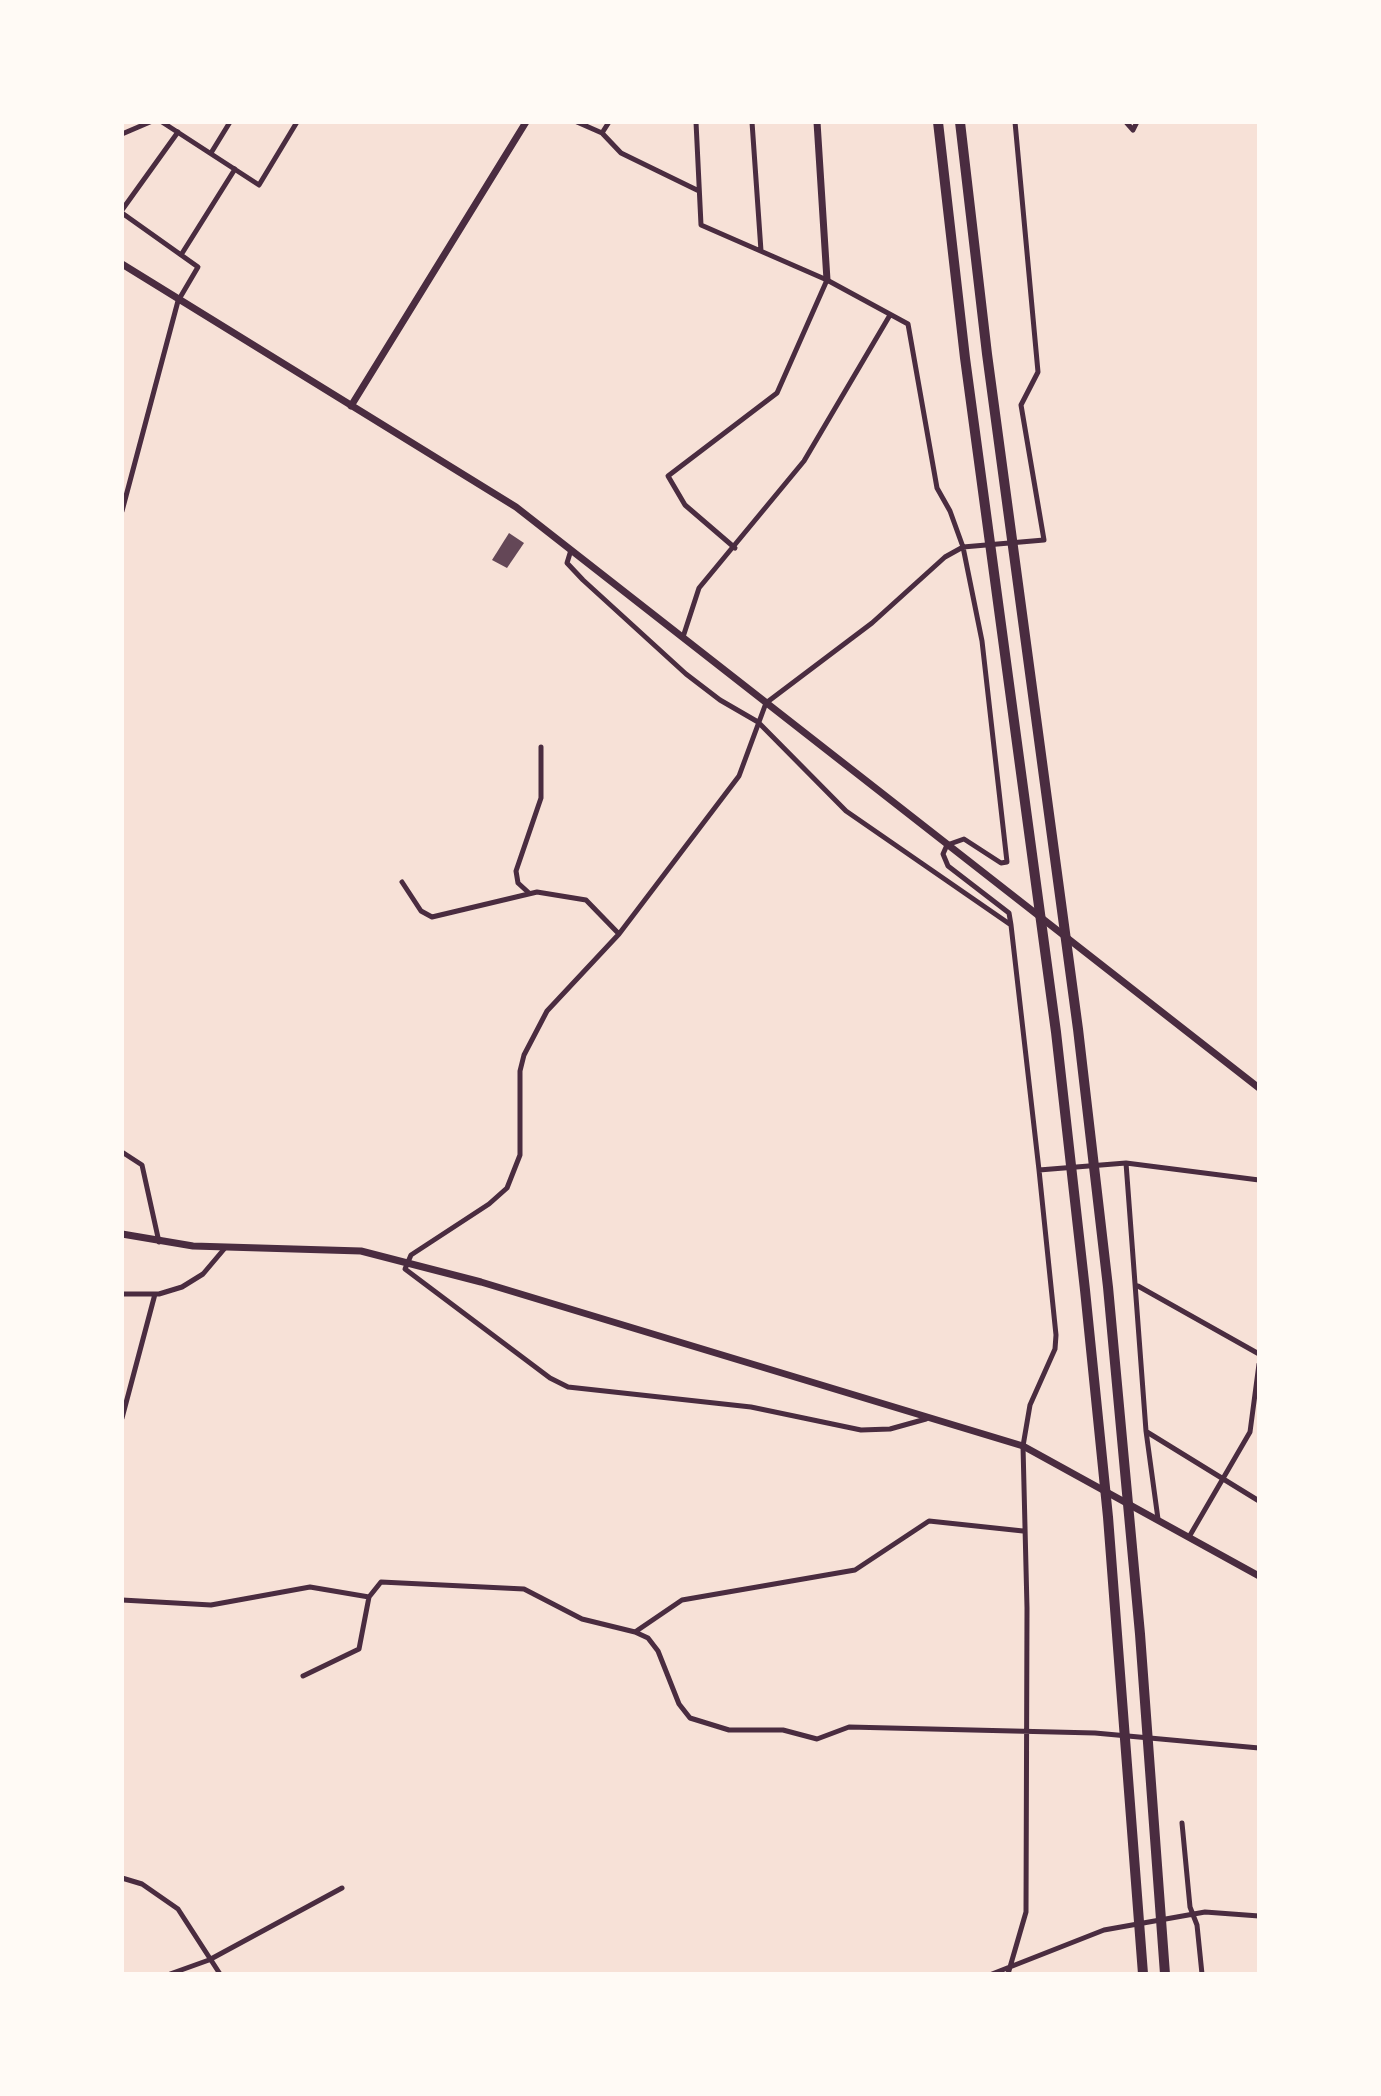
<!DOCTYPE html>
<style>
body{margin:0}
#map{position:relative;width:1381px;height:2096px;overflow:hidden;background:#f7e1d7;font-family:Overpass,sans-serif}
canvas{display:block}
.frame{position:absolute;inset:0;border:124px solid #fffaf5;pointer-events:none}
</style>
<div id="map">
<canvas width="1381" height="2096"></canvas>
<div class="frame"></div>
</div>
<script>
const ctx = document.querySelector('canvas').getContext('2d');
ctx.lineJoin = 'round';
function paint(path, color) {
  ctx.fillStyle = color;
  ctx.fill(path, 'evenodd');
}
function toPath(rows) {
  const path = new Path2D();
  for (const r of rows) {
    path.moveTo(r[0], r[1]);
    for (let i = 2; i < r.length; i += 2) path.lineTo(r[i], r[i + 1]);
  }
  return path;
}
function strokePath(path, color, width, dash) {
  ctx.strokeStyle = color;
  ctx.lineWidth = width;
  ctx.lineCap = dash ? 'butt' : 'round';
  ctx.setLineDash(dash || []);
  ctx.stroke(path);
}
const building = toPath([
 [509,533,524,543,507,568,492,560]
]);
const minor = toPath([
 [162,122,259,185,297,122],
 [577,122,602,133,621,153,699,191],
 [696,122,701,225,827,280,908,324,937,488,950,511,963,547,982,641,1007,862,1001,863,964,839,947,845,943,854,948,866,1009,913,1011,925],
 [752,122,761,251],
 [1126,122,1133,130,1137,122],
 [602,133,609,122],
 [122,134,150,122],
 [211,153,230,122],
 [122,210,178,132],
 [122,213,198,267,178,301,122,511],
 [181,255,235,169],
 [735,548,685,505,668,476,777,393,827,280],
 [571,550,567,563,583,580,686,674,720,700,758,722,846,811,1011,925,1039,1170],
 [683,637,699,588,804,461,890,315],
 [402,882,421,911,432,917,537,892,586,900,619,934],
 [529,893,518,883,516,871,541,798,541,747],
 [122,1152,142,1165,159,1242],
 [1126,1163,1146,1431,1158,1519],
 [1138,1286,1259,1354],
 [122,1294,159,1294,182,1287,203,1274,225,1248],
 [122,1418,155,1294],
 [926,1419,890,1429,861,1430,751,1407,568,1387,550,1378,405,1269,411,1255,489,1204,507,1188,520,1155,520,1071,524,1055,547,1011,619,934,739,776,766,703,872,623,945,557,963,547,1044,540,1021,405,1038,372,1015,122],
 [1147,1432,1259,1501],
 [1189,1537,1250,1432,1259,1364],
 [122,1600,211,1605,310,1587,369,1597],
 [635,1632,648,1638,658,1651,679,1704,690,1718,729,1730,783,1730,817,1739,849,1727,1095,1733,1259,1748],
 [303,1676,359,1649,369,1597,381,1582,524,1589,582,1619,635,1632,682,1600,855,1570,929,1521,1023,1531],
 [1182,1823,1190,1907,1197,1925,1202,1974],
 [122,1878,142,1884,178,1909,220,1974],
 [170,1974,209,1960,342,1888],
 [992,1974,1104,1930,1205,1912,1259,1916],
 [1008,1974,1026,1912,1027,1608,1023,1446,1030,1405,1055,1349,1056,1335,1039,1170,1126,1163,1259,1180]
]);
const tertiary = toPath([
 [817,122,827,280],
 [122,264,516,507,1259,1088],
 [351,406,526,122],
 [122,1234,193,1246,361,1251,481,1282,1023,1446,1259,1576]
]);
const motorway = toPath([
 [938,122,965,358,1056,1032,1085,1290,1108,1517,1143,1974],
 [960,122,987,354,1078,1029,1108,1287,1140,1634,1165,1974]
]);
paint(building, '#644757');
strokePath(minor, '#4a2c40', 5);
strokePath(tertiary, '#4a2c40', 7);
strokePath(motorway, '#4a2c40', 10);
</script>
